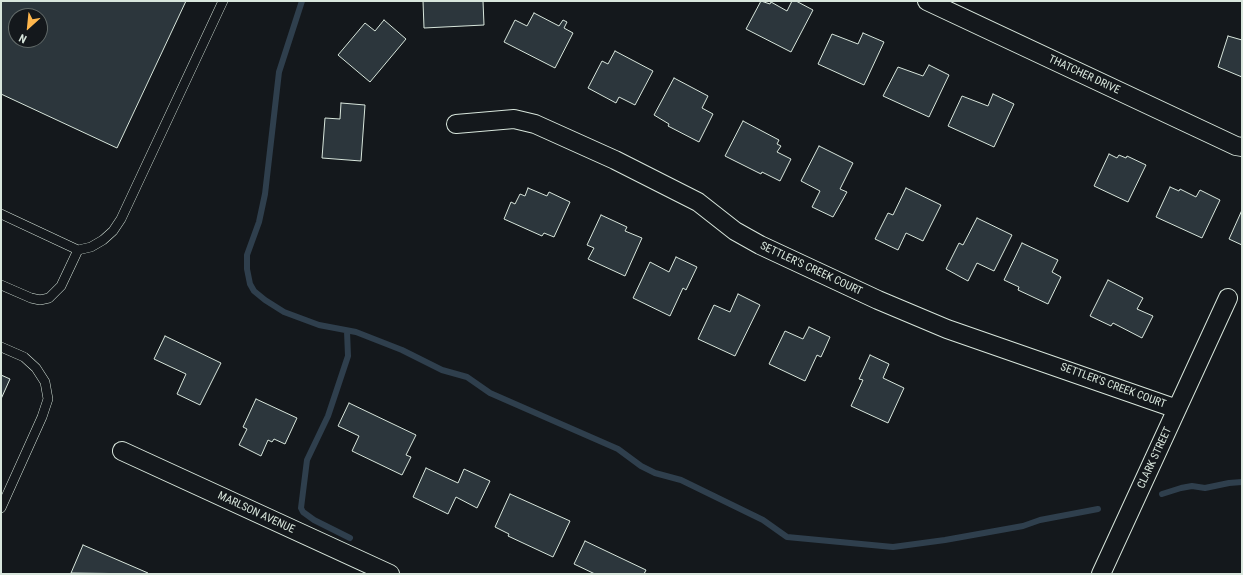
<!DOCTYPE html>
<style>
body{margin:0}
#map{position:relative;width:1243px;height:575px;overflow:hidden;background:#14181c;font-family:"Roboto Condensed",sans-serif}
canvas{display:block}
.frame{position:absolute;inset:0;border:2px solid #d8e6dc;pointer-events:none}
.north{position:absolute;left:8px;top:8px;width:40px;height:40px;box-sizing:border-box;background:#14181c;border:1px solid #626a69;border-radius:50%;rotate:207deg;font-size:11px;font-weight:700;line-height:16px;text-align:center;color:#d8e6dc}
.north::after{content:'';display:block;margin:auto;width:14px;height:18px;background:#ffb74d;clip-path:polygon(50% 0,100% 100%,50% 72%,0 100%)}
</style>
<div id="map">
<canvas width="1243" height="575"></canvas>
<div class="frame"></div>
<div class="north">N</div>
</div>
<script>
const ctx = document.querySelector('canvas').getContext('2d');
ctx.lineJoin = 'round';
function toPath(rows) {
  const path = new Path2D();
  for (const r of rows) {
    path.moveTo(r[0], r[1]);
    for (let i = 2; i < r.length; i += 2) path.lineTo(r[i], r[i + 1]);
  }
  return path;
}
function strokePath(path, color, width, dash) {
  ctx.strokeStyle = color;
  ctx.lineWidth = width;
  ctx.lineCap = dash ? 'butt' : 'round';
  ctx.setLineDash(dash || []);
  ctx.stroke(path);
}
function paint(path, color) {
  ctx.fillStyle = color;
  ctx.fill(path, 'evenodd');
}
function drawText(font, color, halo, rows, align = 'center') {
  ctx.font = font + ' "Roboto Condensed",sans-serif';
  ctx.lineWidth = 3;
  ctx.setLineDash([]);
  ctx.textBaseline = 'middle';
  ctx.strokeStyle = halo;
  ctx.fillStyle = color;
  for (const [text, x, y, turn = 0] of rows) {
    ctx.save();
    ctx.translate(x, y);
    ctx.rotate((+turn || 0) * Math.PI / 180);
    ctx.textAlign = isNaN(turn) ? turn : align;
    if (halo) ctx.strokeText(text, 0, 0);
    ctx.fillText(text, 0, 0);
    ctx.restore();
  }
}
const stream = toPath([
 [302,1,279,72,265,194,259,222,247,255,247,269,250,284,254,291,265,300,284,312,319,325,356,332,402,350,442,370,467,377,490,393,618,449,641,466,655,473,681,480,763,520,787,537,893,547,945,540,1023,526,1040,520,1098,509],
 [347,331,348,356,328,416,307,460,301,508,303,512,314,520,350,538],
 [1162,494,1181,488,1192,486,1205,488,1229,483,1242,482]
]);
const building = toPath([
 [1,1,186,1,117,148,1,94,1,1],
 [16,16,40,16,40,40,16,40,16,16],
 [423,1,483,1,484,25,424,28,423,1],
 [761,1,770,4,771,2,787,11,792,1,796,1,813,10,791,52,746,29,761,1],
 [534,13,559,26,563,20,567,22,564,28,573,33,555,68,504,42,515,20,527,26,534,13],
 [384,20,406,39,370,82,338,55,365,23,375,31,384,20],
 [863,33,884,42,864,85,818,64,832,34,858,44,863,33],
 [1228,36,1242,40,1242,77,1218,67,1228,36],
 [615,51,653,71,635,105,619,97,616,103,588,88,602,61,608,64,615,51],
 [929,65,949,75,929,117,883,96,898,67,923,76,929,65],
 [674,78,708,96,702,108,713,114,699,142,668,126,669,124,654,115,674,78],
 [993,94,1014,104,994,147,948,126,962,96,988,106,993,94],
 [341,103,365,105,361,161,322,158,325,118,340,119,341,103],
 [743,121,779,140,777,144,781,146,777,152,791,159,780,181,762,172,761,174,725,156,743,121],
 [819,146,853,163,840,189,847,192,833,217,812,207,820,191,801,181,819,146],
 [1109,154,1117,158,1119,155,1126,158,1127,156,1146,165,1128,202,1094,186,1109,154],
 [1170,187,1179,191,1180,189,1196,197,1200,190,1220,200,1202,238,1156,217,1170,187],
 [528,188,547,196,549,192,570,202,554,237,544,233,542,236,504,219,511,202,515,204,520,194,525,196,528,188],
 [906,188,941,205,923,241,906,233,898,250,875,239,888,213,893,215,906,188],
 [1242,210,1242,245,1229,239,1242,210],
 [601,215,627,227,625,231,642,238,625,276,588,259,594,248,587,245,601,215],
 [977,218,1012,235,994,271,977,263,968,281,946,269,959,243,963,245,977,218],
 [1022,243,1058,260,1052,272,1061,277,1048,304,1018,290,1019,287,1004,280,1022,243],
 [676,257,697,267,686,290,683,288,670,316,633,298,650,262,669,272,676,257],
 [1108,280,1143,298,1137,309,1153,316,1142,338,1113,323,1111,326,1090,316,1108,280],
 [738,294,760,305,735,356,698,339,714,305,730,312,738,294],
 [809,327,830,337,821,357,817,355,805,381,769,364,785,331,803,339,809,327],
 [165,336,221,363,200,405,177,394,186,374,154,359,165,336],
 [870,355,889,364,883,378,904,388,888,423,851,406,863,380,859,379,870,355],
 [1,375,10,379,1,399,1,375],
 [256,399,297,418,285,444,274,439,272,442,268,440,261,456,239,445,247,429,243,427,256,399],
 [349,403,416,435,406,455,411,457,402,475,352,451,359,436,338,426,349,403],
 [426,468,458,483,464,469,490,481,477,508,456,497,448,514,413,497,426,468],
 [510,494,570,521,553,557,508,536,509,534,495,527,510,494],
 [585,541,646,570,644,574,595,574,574,564,585,541],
 [83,545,148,573,148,574,71,573,83,545]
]);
const lane = toPath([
 [1,214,78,250,61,286,49,298,40,300,31,298,1,285],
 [78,250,91,247,103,240,113,231,121,219,223,1],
 [1,347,24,357,36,368,45,382,48,399,42,417,1,508]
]);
const street = toPath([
 [927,1,1236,146,1242,147],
 [456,124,514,119,535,124,615,160,698,202,735,231,760,245,878,300,947,329,1177,409],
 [122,451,390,574],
 [1101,574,1228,298]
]);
const streetNames = [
 ["THATCHER DRIVE",1084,75,25],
 ["SETTLER'S CREEK COURT",811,269,25],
 ["SETTLER'S CREEK COURT",1113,386,20],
 ["CLARK STREET",1155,458,-65],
 ["MARLSON AVENUE",256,513,25]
];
strokePath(stream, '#2f3f4d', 6);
paint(building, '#2c363c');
strokePath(building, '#d8e6dc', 1);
strokePath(lane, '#d8e6dc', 10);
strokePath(street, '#d8e6dc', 20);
strokePath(lane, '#14181c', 9);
strokePath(street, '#14181c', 18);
drawText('11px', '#d8e6dc', '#14181c', streetNames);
</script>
